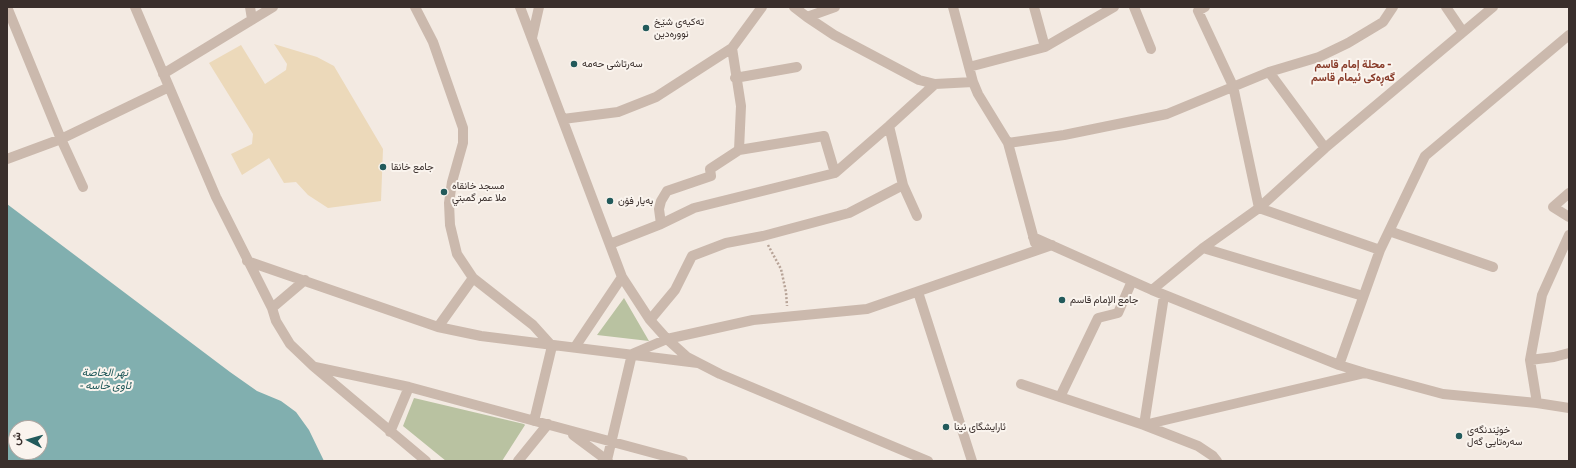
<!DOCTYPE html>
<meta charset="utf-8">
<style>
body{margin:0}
#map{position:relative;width:1576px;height:468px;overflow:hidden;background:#f3eae2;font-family:Signika,Vazirmatn,sans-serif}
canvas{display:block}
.frame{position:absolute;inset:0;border:8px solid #3a2f2c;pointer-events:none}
.north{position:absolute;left:8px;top:420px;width:40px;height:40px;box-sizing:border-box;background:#faf4ee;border:1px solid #ada5a0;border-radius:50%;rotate:276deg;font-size:11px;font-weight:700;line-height:16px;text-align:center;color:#3a2f2c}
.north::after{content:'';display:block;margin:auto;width:14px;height:18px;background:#225a5b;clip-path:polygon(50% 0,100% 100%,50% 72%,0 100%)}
</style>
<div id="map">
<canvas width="1576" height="468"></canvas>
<div class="frame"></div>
<div class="north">ش</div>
</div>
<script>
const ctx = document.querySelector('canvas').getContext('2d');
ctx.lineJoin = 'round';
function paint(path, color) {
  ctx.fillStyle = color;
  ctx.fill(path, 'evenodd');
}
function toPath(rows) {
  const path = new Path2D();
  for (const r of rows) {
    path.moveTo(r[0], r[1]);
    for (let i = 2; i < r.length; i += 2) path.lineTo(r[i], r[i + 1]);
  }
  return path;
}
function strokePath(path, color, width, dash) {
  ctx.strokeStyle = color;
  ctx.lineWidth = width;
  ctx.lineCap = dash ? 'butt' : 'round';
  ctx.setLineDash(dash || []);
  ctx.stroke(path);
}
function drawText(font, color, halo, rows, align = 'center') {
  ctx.font = font + ' Signika,Vazirmatn,sans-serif';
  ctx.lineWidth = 4;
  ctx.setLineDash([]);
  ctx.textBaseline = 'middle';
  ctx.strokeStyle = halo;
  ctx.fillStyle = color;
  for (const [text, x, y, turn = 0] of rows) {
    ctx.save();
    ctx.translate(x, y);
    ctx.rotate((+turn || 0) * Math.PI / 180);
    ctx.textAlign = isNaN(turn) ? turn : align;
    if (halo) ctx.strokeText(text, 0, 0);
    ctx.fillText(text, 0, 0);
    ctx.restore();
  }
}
const green = toPath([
 [624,298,649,341,597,335],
 [414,398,524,424,525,425,502,461,446,461,403,426]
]);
const sand = toPath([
 [274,44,317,57,334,66,383,149,381,201,328,208,308,195,296,182,284,183,269,158,242,175,231,154,252,144,253,134,209,63,241,45,265,84,286,70,287,64]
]);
const water = toPath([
 [7,204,230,372,257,391,281,401,296,412,309,430,324,461,7,461],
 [16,428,40,428,40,452,16,452]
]);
const path = toPath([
 [768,245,781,269,786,292,787,306]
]);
const minor = toPath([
 [7,7,61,139,83,187],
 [135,7,216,197,272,308,276,321,290,344,313,366,426,461],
 [250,7,252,19],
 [415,7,433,42,463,128,463,143,452,182,449,203,450,225,457,254,473,278,533,325,552,346,534,421],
 [520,7,622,277,650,320,667,339,753,320,867,309,1052,245],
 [794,7,807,17,835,7],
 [953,7,973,82,978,94,1008,143,1035,243],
 [1034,7,1045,47],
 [1134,7,1151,49],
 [1205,7,1198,11,1233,86,1259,208,1380,250],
 [1446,7,1463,32],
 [807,17,834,35,919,80,935,84,973,82],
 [532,38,539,7],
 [732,48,741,106,739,150],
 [969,67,1045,47,1114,7],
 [1269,72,1325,148],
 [163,74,273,7],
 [735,78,797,67],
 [563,119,618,112,656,97,732,48,762,7],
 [1008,143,1064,135,1167,114,1269,72,1319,57,1348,43,1383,22,1393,7],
 [7,159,61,139,169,87],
 [835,173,889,126,935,84],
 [903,185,917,216],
 [1569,193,1553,207,1569,217],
 [1389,231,1493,267],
 [1033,237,1152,290,1203,248,1259,208,1325,148,1493,7],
 [610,244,661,224,694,208,835,173,824,136,739,150,710,169,711,176,667,191,661,201,659,209,661,224],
 [1203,248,1363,296],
 [247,261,438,327,481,336,698,363],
 [1152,290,1339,365,1365,373,1443,394,1537,403,1569,408],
 [918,292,972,461],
 [1164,296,1144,425,1365,373],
 [272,308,305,280],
 [650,320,675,290,692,256,726,243,763,236,849,213,903,185,889,126],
 [438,327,473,278],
 [575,347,622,277],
 [1530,360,1554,357,1569,353],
 [1339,365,1380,250,1425,156,1569,35],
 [315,367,409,387,683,461],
 [1021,384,1144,425,1198,446,1213,456,1217,461],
 [1060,397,1098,318,1118,313,1132,281],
 [1537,403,1530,360,1542,295,1569,235],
 [390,432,409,387],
 [573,435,608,461],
 [607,460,632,354,667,339,687,357,720,374,928,461],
 [518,461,548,424]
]);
const markers = [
 [646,28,4,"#225a5b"],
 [574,64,4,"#225a5b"],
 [383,167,4,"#225a5b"],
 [444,192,4,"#225a5b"],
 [610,201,4,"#225a5b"],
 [1062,300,4,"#225a5b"],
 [946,427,4,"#225a5b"],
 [1459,436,4,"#225a5b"]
];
const poiNames = [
 ["تەکیەی شێخ",654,22],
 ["نوورەدین",654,34],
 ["سەرتاشی حەمە",582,64],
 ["جامع خانقا",391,167],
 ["مسجد خانقاه",452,186],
 ["ملا عمر گمبتي",452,198],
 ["بەیار فۆن",618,201],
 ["جامع الإمام قاسم",1070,300],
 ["ئارایشگای نینا",954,427],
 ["خوێندنگەی",1467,430],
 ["سەرەتایی گەل",1467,442]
];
const neighbourhoodNames = [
 ["محلة إمام قاسم -",1353,65],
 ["گەڕەکی ئیمام قاسم",1353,78]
];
const waterNames = [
 ["نهر الخاصة",105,373],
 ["- ئاوی خاسە",105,386]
];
paint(green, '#b9c2a1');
paint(sand, '#ecd9ba');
paint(water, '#81afaf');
strokePath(path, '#b7a397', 2.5, [2, 2]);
strokePath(minor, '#cbb9ad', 10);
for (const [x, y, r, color] of markers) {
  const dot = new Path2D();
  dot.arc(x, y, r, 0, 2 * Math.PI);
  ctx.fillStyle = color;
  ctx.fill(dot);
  strokePath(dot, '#faf4ee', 1.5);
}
drawText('10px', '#3a2f2c', '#faf4ee', poiNames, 'left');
drawText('bold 11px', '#873927', '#faf4ee', neighbourhoodNames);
drawText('italic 11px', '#225a5b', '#faf4ee', waterNames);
</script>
